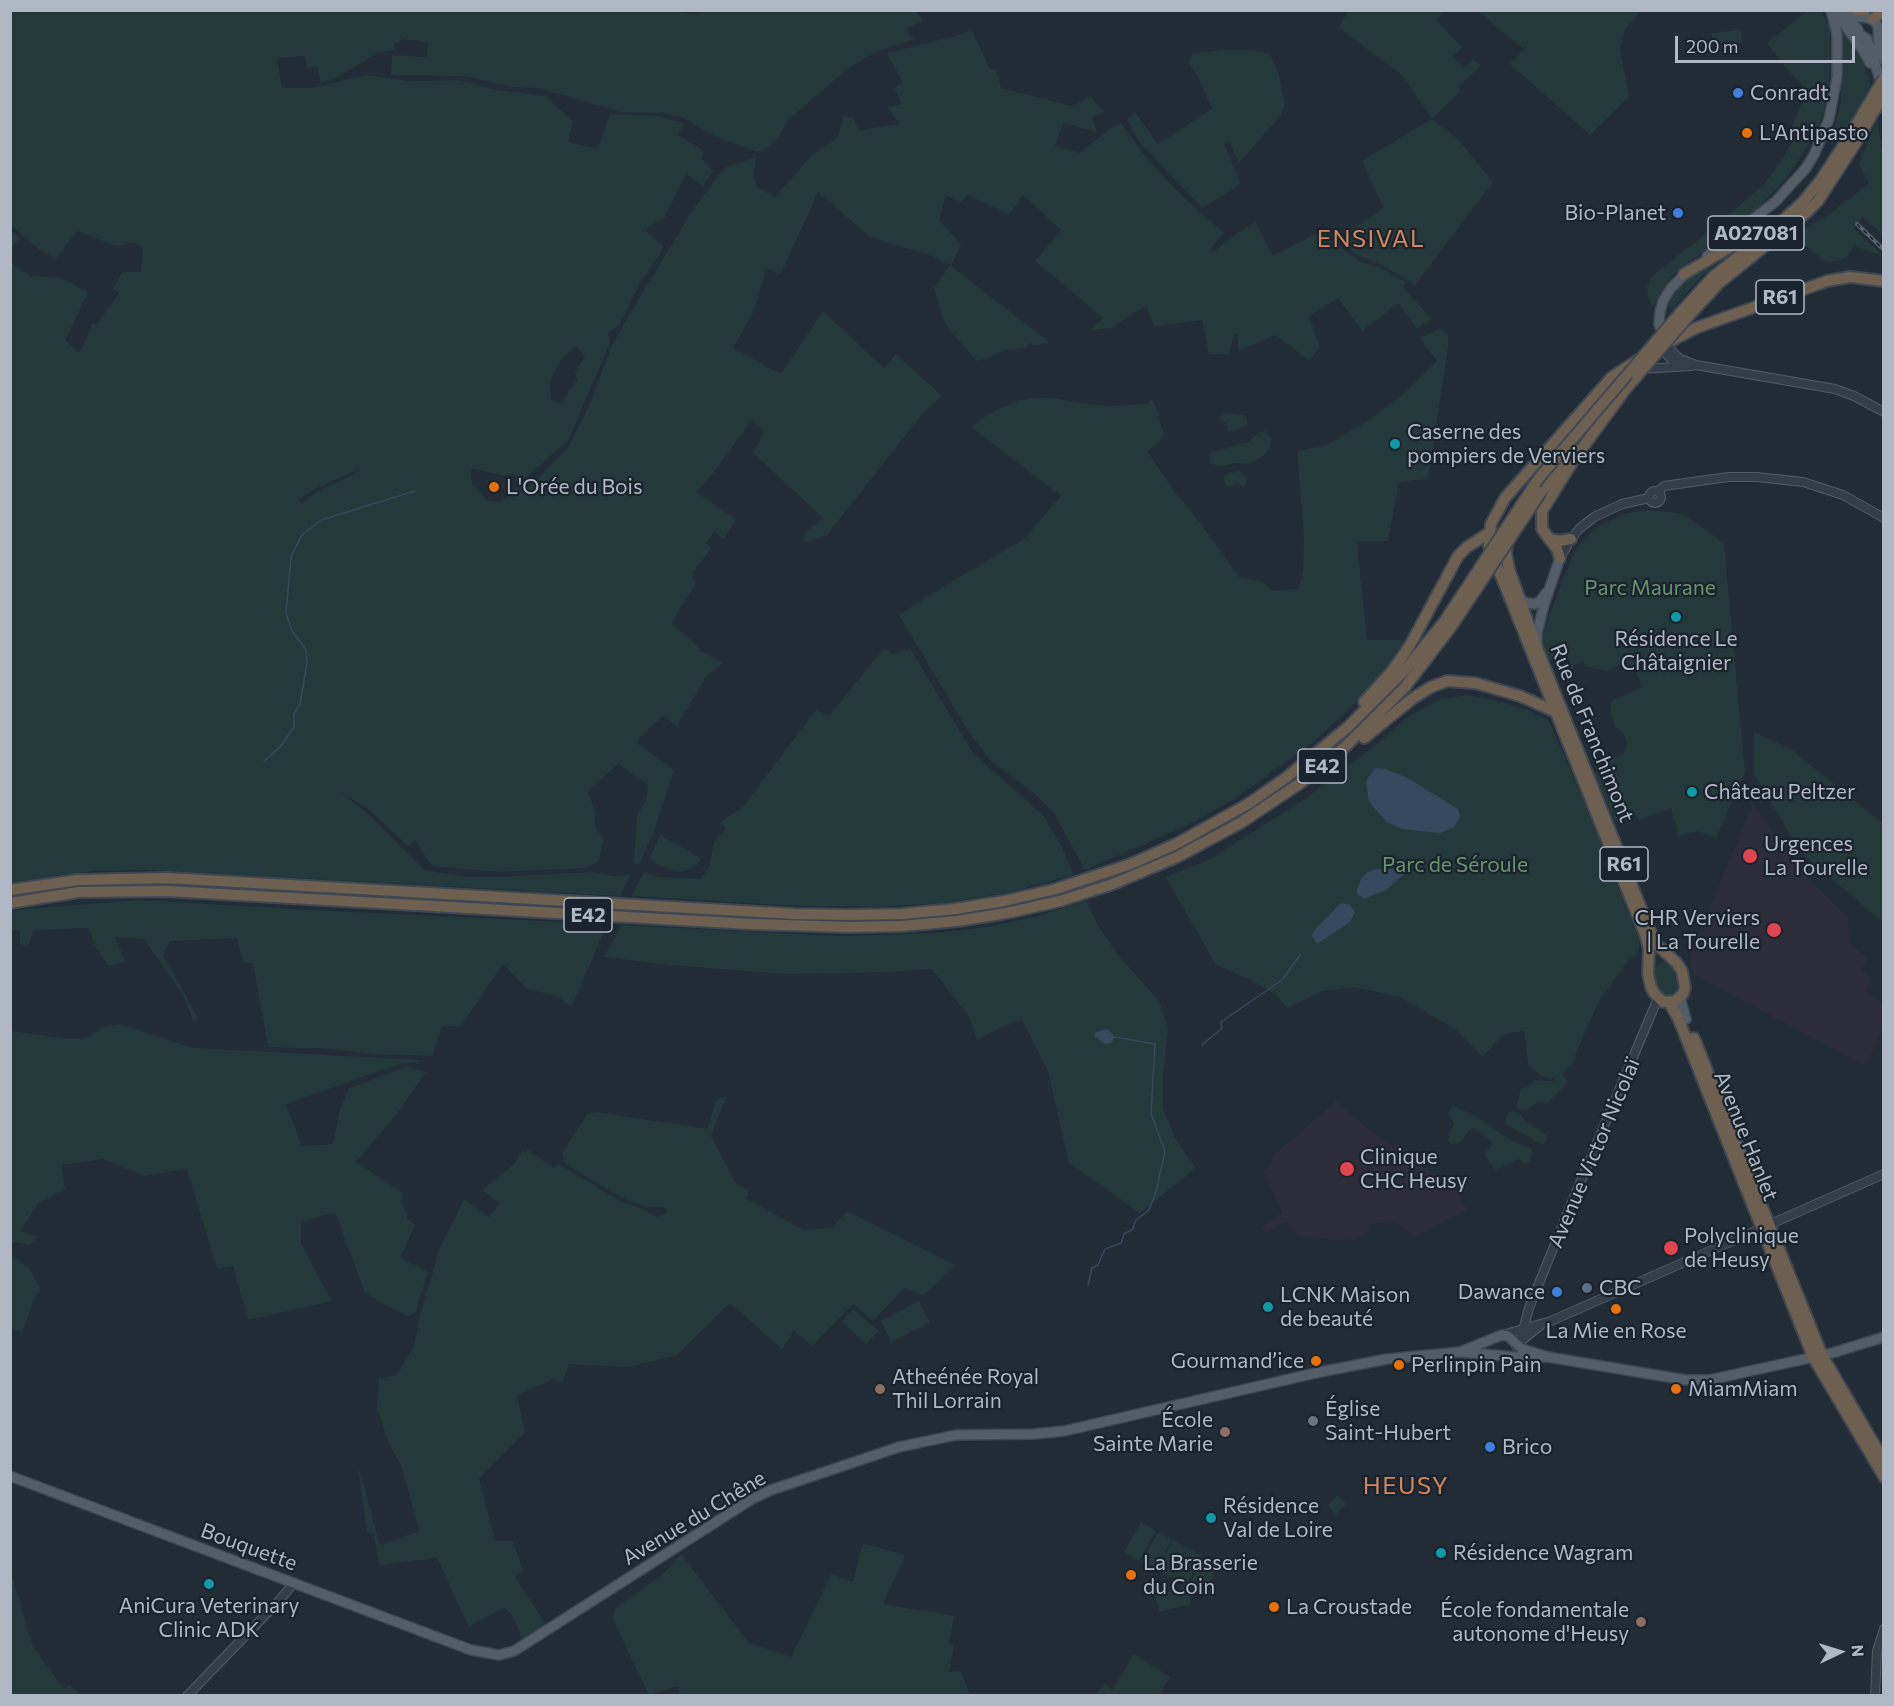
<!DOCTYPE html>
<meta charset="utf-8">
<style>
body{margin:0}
#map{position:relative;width:1894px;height:1706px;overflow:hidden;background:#212c37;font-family:Commissioner,sans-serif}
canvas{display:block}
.frame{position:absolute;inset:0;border:12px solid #afb8c4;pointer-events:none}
.north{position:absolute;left:1810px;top:1622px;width:60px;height:60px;-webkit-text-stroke:4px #1a232c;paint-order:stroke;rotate:86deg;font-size:16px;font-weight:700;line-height:24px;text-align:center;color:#afb8c4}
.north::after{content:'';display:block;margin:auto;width:21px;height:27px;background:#afb8c4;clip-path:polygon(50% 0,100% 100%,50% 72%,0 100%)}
.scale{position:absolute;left:1675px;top:36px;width:180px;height:27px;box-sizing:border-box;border:3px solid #afb8c4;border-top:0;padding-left:8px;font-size:18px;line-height:21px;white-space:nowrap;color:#afb8c4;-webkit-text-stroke:4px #1a232c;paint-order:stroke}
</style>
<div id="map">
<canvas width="1894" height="1706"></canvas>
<div class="frame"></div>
<div class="north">N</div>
<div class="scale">200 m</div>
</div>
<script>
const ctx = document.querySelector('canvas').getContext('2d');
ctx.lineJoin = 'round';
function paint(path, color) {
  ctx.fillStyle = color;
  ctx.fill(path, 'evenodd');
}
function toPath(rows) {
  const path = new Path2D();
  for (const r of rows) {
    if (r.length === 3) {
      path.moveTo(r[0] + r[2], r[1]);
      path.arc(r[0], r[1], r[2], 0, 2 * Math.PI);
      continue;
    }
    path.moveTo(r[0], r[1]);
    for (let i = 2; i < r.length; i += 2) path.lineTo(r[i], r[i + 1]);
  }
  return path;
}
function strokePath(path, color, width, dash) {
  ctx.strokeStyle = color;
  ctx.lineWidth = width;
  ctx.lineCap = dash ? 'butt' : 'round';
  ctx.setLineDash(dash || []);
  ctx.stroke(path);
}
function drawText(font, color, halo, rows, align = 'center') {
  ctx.font = font + ' Commissioner,sans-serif';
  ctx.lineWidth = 4.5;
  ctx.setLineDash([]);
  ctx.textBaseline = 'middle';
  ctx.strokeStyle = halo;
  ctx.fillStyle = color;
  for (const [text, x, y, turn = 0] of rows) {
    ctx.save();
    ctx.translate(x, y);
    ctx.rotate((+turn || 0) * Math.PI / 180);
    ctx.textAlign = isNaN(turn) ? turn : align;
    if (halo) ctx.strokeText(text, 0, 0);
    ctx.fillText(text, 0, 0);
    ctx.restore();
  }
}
const medical = toPath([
 [1753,804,1805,876,1847,917,1850,943,1867,958,1862,969,1871,978,1866,991,1883,1003,1884,1027,1866,1066,1694,975,1689,957],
 [1336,1101,1370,1130,1422,1167,1454,1183,1467,1210,1414,1237,1396,1222,1369,1224,1369,1233,1351,1240,1299,1237,1286,1222,1265,1233,1262,1227,1282,1212,1264,1172,1271,1165,1273,1156]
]);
const green = toPath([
 [679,11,682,13,699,14,706,10,915,10,923,21,904,30,914,39,875,52,850,67,787,121,778,138,771,146,757,152,717,137,681,117,663,113,620,112,539,88,512,87,465,76,391,75,392,55,427,57,428,42,403,39,394,44,394,50,379,52,334,79,321,83,317,66,307,68,305,56,277,58,282,88,312,88,366,75,409,81,459,80,497,90,545,96,573,121,568,142,598,149,610,114,659,116,684,123,678,135,704,151,701,158,713,171,703,186,686,174,665,217,651,225,646,231,663,246,659,256,640,283,620,324,608,333,610,343,568,441,520,482,513,474,504,476,471,468,472,483,487,500,501,502,516,488,523,493,568,448,591,401,610,350,626,320,692,211,721,172,727,167,756,157,754,176,757,187,775,197,812,155,838,137,843,116,853,118,860,130,900,124,887,107,902,104,894,88,903,83,887,53,955,36,972,30,990,69,996,70,1001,88,1072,106,1090,97,1104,111,1092,118,1097,132,1063,123,1055,146,1080,153,1108,130,1121,123,1145,156,1172,185,1207,219,1224,232,1209,252,1214,251,1238,232,1256,222,1273,256,1322,230,1334,242,1359,261,1379,267,1406,282,1403,287,1431,319,1417,329,1398,303,1362,331,1338,298,1309,316,1320,347,1309,361,1276,335,1238,351,1238,335,1234,334,1229,354,1209,354,1202,320,1154,326,1146,305,1111,328,1090,330,1103,318,1035,261,1061,230,1023,195,1009,215,968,195,961,202,946,196,939,220,961,244,951,266,1049,342,1035,346,1030,343,1026,347,1007,350,977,361,951,332,943,319,934,288,950,265,932,256,870,237,818,192,781,274,766,269,754,311,733,348,781,374,823,311,884,368,896,354,942,396,924,412,827,535,804,543,806,532,823,518,753,453,764,432,752,420,711,476,696,492,736,519,724,539,714,532,706,543,711,549,692,573,695,585,671,624,699,647,699,650,723,663,705,678,677,726,663,716,642,735,637,743,674,770,654,831,639,865,634,863,637,815,646,800,648,785,618,764,588,792,595,811,595,827,604,840,598,862,585,868,500,872,432,866,415,841,408,846,368,809,339,791,366,812,424,870,466,877,499,877,591,872,614,876,631,875,620,896,147,870,93,871,11,883,11,230,20,238,13,245,11,263,30,276,62,278,88,293,65,340,79,353,93,323,96,325,119,293,113,289,122,272,141,272,143,247,134,243,116,246,77,231,56,259,38,249,11,225,11,11],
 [576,346,581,351,585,357,575,372,577,380,561,403,551,400,550,382,562,358],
 [361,468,354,474,316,492,301,505,299,499,311,491],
 [1348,11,1445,11,1436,20,1462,47,1453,56,1464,68,1474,59,1481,66,1458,87,1461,91,1432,119,1458,139,1493,182,1415,285,1380,264,1359,256,1336,240,1384,208,1362,161,1432,119,1402,75,1339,28],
 [1478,11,1636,11,1639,12,1625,30,1620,49,1629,97,1590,135,1510,64,1527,45,1522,48],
 [1807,11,1821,11,1830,26,1830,74,1824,112,1816,133,1787,178,1758,208,1673,275,1660,293,1653,308,1648,298,1647,287,1652,276,1717,225,1764,184,1781,161,1793,140,1788,137,1804,96,1800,82,1788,70,1767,43],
 [1741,30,1742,43,1715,44,1711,33],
 [1840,30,1854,46,1864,63,1871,85,1842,137,1833,135,1840,105,1843,68,1843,40],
 [1222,50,1247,50,1270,54,1279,74,1285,105,1280,116,1239,163,1229,142,1224,144,1241,184,1202,208,1139,142,1127,120,1135,112,1158,144,1212,109,1197,75,1188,62,1192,54],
 [1877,120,1883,155,1883,235,1863,217,1853,228,1883,256,1854,246,1846,258,1828,263,1797,240,1797,233,1827,216,1869,183,1859,164],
 [1729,254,1702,276,1672,309,1668,305,1677,289,1688,279,1706,266],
 [1440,329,1448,334,1448,348,1428,479,1399,482,1388,541,1357,541,1367,640,1406,640,1380,676,1349,709,1311,744,1235,799,1186,826,1085,870,1054,813,1034,793,990,760,970,734,899,615,941,588,1024,539,1061,496,971,427,987,415,1019,400,1036,398,1053,398,1079,403,1110,406,1148,404,1151,399,1154,402,1165,437,1147,451,1175,492,1198,520,1240,578,1262,581,1272,591,1298,589,1303,572,1304,538,1297,451,1327,445,1369,420,1407,391,1437,361,1420,338],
 [1228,413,1244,415,1247,418,1248,426,1229,432,1225,422,1220,421,1221,414],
 [1266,431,1271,438,1271,446,1266,454,1253,462,1249,464,1236,463,1220,466,1209,463,1210,453,1248,442,1259,432],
 [1238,471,1241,472,1247,480,1245,486,1241,486,1238,483,1229,487,1226,486,1224,479,1226,475],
 [1646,510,1679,513,1693,521,1724,543,1745,772,1716,838,1697,831,1679,837,1671,808,1640,820,1633,815,1615,822,1595,774,1602,768,1611,766,1608,760,1624,754,1627,746,1626,738,1621,731,1616,728,1611,714,1610,708,1612,700,1642,687,1636,672,1628,661,1606,671,1585,666,1583,662,1572,667,1573,671,1565,669,1561,664,1561,659,1549,660,1540,640,1569,564,1577,547,1591,532,1600,525,1627,513],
 [910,648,973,753,1044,816,1062,847,1074,875,1011,892,944,903,879,907,797,906,631,896,644,872,659,877,701,879,709,867,714,843,726,828,720,822,742,808,816,710,829,716,880,653,886,649,894,654],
 [1465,695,1494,700,1528,710,1549,721,1583,799,1640,942,1638,954,1631,957,1624,966,1598,1003,1571,1065,1562,1074,1567,1081,1565,1085,1547,1103,1539,1101,1524,1111,1516,1107,1521,1088,1530,1087,1534,1080,1554,1081,1555,1077,1550,1079,1540,1075,1528,1065,1524,1031,1503,1034,1483,1057,1456,1030,1400,997,1353,987,1323,991,1287,1008,1276,995,1253,981,1216,965,1166,877,1208,860,1302,801,1378,743,1409,716,1439,700],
 [1754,732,1792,750,1883,824,1883,922,1801,853,1754,774],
 [660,835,701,858,697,865,684,871,677,872,654,863,650,857],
 [141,900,310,910,607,924,573,1004,569,1005,558,997,526,988,503,964,461,1026,442,1026,432,1056,373,1054,333,1049,268,1047,253,963,243,963,237,938,170,941,163,956,199,1020,194,1022,183,995,144,939,114,937,126,961,108,966,94,944,89,928,34,930,28,946,20,944,20,930,11,930,11,912,25,909],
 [1086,901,1097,924,1119,956,1160,1002,1168,1031,1163,1075,1163,1108,1175,1138,1196,1168,1140,1213,1069,1163,1048,1071,1022,1019,977,1039,969,1017,932,969,888,972,786,974,670,965,604,957,621,925,840,936,932,933,988,927,1037,916],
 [1665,962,1672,963,1681,977,1680,993,1667,999,1658,993,1652,973,1654,967],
 [119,1024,194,1048,420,1060,419,1062,402,1063,286,1104,302,1146,333,1144,340,1109,349,1088,406,1067,426,1072,396,1115,356,1162,403,1193,402,1203,407,1218,415,1225,400,1258,428,1272,415,1313,408,1316,391,1308,365,1293,335,1212,301,1223,301,1244,332,1301,248,1320,233,1266,217,1269,187,1169,144,1176,103,1159,62,1165,65,1190,38,1203,21,1231,37,1236,30,1245,11,1242,11,1246,11,1031,70,1039,86,1038,104,1027],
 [726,1097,711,1136,735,1183,749,1191,746,1198,804,1230,832,1228,847,1211,956,1265,924,1295,904,1288,873,1321,853,1304,812,1346,794,1331,782,1349,730,1303,677,1355,629,1367,569,1364,562,1383,554,1379,517,1395,525,1432,479,1478,495,1541,513,1541,523,1571,515,1577,547,1626,523,1641,512,1615,504,1607,469,1627,437,1558,379,1565,374,1534,367,1533,358,1464,380,1545,419,1531,401,1465,389,1444,377,1408,379,1378,397,1375,414,1346,420,1315,440,1248,464,1199,489,1217,500,1203,482,1190,515,1163,523,1150,526,1152,528,1150,554,1168,559,1164,620,1201,638,1207,656,1217,667,1213,664,1207,645,1207,617,1195,564,1163,562,1153,587,1114,597,1112,707,1129,717,1098],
 [1453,1106,1474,1115,1514,1142,1532,1149,1530,1163,1524,1163,1518,1159,1495,1170,1484,1154,1489,1149,1492,1142,1474,1128,1470,1129,1459,1143,1451,1144,1448,1140,1454,1124,1449,1112],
 [1512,1111,1520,1114,1525,1121,1546,1134,1546,1142,1543,1145,1505,1124,1508,1113],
 [11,1255,29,1268,41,1291,36,1295,22,1332,11,1328],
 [919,1301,930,1322,891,1342,881,1321],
 [853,1309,879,1331,866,1344,842,1322],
 [1337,1495,1347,1504,1336,1514,1328,1506],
 [1141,1522,1156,1531,1139,1561,1124,1552],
 [1158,1532,1172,1540,1155,1570,1141,1562],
 [1173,1540,1187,1548,1171,1578,1157,1570],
 [863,1543,905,1555,883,1604,954,1616,949,1643,954,1645,949,1672,961,1671,970,1695,681,1696,678,1686,649,1695,612,1618,616,1608,662,1575,681,1554,749,1643,791,1657,831,1574,853,1582],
 [1188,1548,1202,1556,1186,1586,1172,1578],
 [1203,1557,1219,1565,1204,1594,1188,1586],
 [10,1569,33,1647,64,1689,69,1685,80,1695,11,1695],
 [1187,1587,1191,1604,1159,1612,1155,1595],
 [1134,1654,1170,1677,1159,1695,1094,1695,1105,1684,1112,1690]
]);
const water = toPath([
 [1375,768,1385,769,1406,777,1458,809,1460,817,1454,827,1440,833,1402,829,1387,822,1369,802,1366,781],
 [1403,865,1408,871,1386,890,1364,899,1356,893,1361,879,1366,873,1375,869,1391,869],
 [1341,903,1350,905,1355,912,1350,922,1317,944,1312,936,1313,932],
 [1108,1029,1115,1037,1111,1043,1105,1044,1094,1036,1096,1032]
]);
const stream = toPath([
 [264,761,280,747,294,727,294,714,300,704,307,663,306,650,292,631,286,613,291,556,302,535,321,520,415,491],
 [1202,1045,1222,1028,1221,1022,1282,980,1300,955],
 [1088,1285,1092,1268,1098,1265,1105,1249,1121,1243,1124,1234,1133,1229,1135,1221,1149,1210,1156,1192,1165,1151,1151,1114,1155,1044,1115,1037],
 [206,1695,207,1696]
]);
const minor = toPath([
 [1665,344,1680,359,1696,365,1835,389,1854,396,1884,412],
 [1665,344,1666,354,1678,366],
 [1642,369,1692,366],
 [1658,491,1664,486,1671,485,1728,477,1757,477,1803,482,1843,495,1884,518],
 [1655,497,6],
 [1560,558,1571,539,1579,529,1594,517,1622,504,1649,498],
 [1502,1335,1551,1321,1884,1174],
 [1520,1342,1541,1325],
 [1516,1346,1520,1341,1529,1308,1572,1202,1658,998],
 [187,1696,277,1603,294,1583],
 [1875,1696,1877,1651,1884,1629]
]);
const major = toPath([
 [1839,10,1857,28,1860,35,1867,39,1879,76,1884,108],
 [1847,12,1852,16,1868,18,1875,21,1878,27,1879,48,1884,60],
 [1836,13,1864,52,1870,63],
 [1707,256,1776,201,1806,168,1814,155,1829,119,1837,77,1837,34,1831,10],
 [1664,338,1659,324,1660,312,1663,301,1671,288,1689,270],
 [1519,598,1527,603,1535,604,1540,601,1546,593],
 [1537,645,1537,633,1544,605,1560,558],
 [1680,998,1686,1019],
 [1460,1352,1502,1335,1508,1336,1522,1349,1548,1357,1686,1380,1709,1380,1832,1353,1884,1337],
 [10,1476,471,1650,499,1655,514,1651,752,1499,771,1490,899,1447,956,1435,1034,1434,1064,1431,1320,1372,1387,1359,1460,1352,1515,1357,1548,1357]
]);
const highway = toPath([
 [1857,10,1865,10],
 [1873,19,1884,11],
 [1684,274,1762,229],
 [1680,313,1713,277,1781,222,1803,202,1820,181,1847,140],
 [1687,318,1719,283,1807,212,1818,201,1855,144],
 [1667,343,1696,328,1827,281,1850,277,1884,281],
 [1617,399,1637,376],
 [1541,492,1574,449],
 [1549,539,1560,541,1571,539],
 [1507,541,1506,553,1509,569,1537,648,1655,943,1676,962,1682,971,1685,988,1683,994,1675,1001,1663,1002,1654,993,1651,987,1648,974,1649,949,1646,937,1489,546,1491,524,1505,498,1612,377,1638,360],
 [1560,558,1557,549,1542,529,1542,511,1575,458,1622,394],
 [1364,702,1392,671,1409,647,1458,556,1467,547,1489,533],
 [1364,738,1412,699,1431,687,1447,681,1475,683,1520,696,1556,712],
 [10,890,78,880,167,878,795,914,848,915,902,914,955,909,1004,901,1056,889,1131,864,1176,844,1248,804,1287,777,1348,727,1405,670,1444,622],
 [10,903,79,892,167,891,751,924,849,927,902,926,957,921,1007,913,1060,901,1113,884,1177,857,1242,822,1302,782,1347,745,1405,687,1451,627],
 [1669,1002,1678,1018,1813,1357,1884,1477],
 [1694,1038,1822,1355,1884,1461]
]);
const rail = toPath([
 [1857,224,1884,250]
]);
const highwayBridge = toPath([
 [1847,140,1884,78],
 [1855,144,1884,94],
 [1637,376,1687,318],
 [1444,622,1539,478,1680,313],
 [1451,627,1541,492]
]);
const markers = [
 [1738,93,6,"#3f7fe0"],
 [1747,133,6,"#e8710a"],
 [1678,213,6,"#3f7fe0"],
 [1395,444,6,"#0f9aa8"],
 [494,487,6,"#e8710a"],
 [1676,617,6,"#0f9aa8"],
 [1692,792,6,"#0f9aa8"],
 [1750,856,8,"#e0444e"],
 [1774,930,8,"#e0444e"],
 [1347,1169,8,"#e0444e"],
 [1671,1248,8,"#e0444e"],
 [1587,1288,6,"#5c6f8a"],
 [1557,1292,6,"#3f7fe0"],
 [1268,1307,6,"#0f9aa8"],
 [1616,1309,6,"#e8710a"],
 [1316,1361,6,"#e8710a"],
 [1399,1365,6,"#e8710a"],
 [880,1389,6,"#8d6e63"],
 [1676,1389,6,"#e8710a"],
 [1313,1421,6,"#6b7280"],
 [1225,1432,6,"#8d6e63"],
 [1490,1447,6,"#3f7fe0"],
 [1211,1518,6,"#0f9aa8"],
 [1441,1553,6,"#0f9aa8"],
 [1131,1575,6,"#e8710a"],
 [209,1584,6,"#0f9aa8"],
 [1274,1607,6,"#e8710a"],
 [1641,1622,6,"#8d6e63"]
];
const shields = [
 [1756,233,96],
 [1780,297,48],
 [1322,766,48],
 [1624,864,48],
 [588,915,48]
];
const shieldNames = [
 ["A027081",1756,233],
 ["R61",1780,297],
 ["E42",1322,766],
 ["R61",1624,864],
 ["E42",588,915]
];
const poiNames = [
 ["Conradt",1750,93],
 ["L'Antipasto",1759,133],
 ["Bio-Planet",1666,213,"right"],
 ["Caserne des",1407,432],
 ["pompiers de Verviers",1407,456],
 ["L'Orée du Bois",506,487],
 ["Résidence Le",1676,639,"center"],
 ["Châtaignier",1676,663,"center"],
 ["Château Peltzer",1704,792],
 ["Urgences",1764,844],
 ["La Tourelle",1764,868],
 ["CHR Verviers",1760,918,"right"],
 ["| La Tourelle",1760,942,"right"],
 ["Clinique",1360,1157],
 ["CHC Heusy",1360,1181],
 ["Polyclinique",1684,1236],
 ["de Heusy",1684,1260],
 ["CBC",1599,1288],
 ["Dawance",1545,1292,"right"],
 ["LCNK Maison",1280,1295],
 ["de beauté",1280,1319],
 ["La Mie en Rose",1616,1331,"center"],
 ["Gourmand’ice",1304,1361,"right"],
 ["Perlinpin Pain",1411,1365],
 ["Atheénée Royal",892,1377],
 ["Thil Lorrain",892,1401],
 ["MiamMiam",1688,1389],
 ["Église",1325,1409],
 ["Saint-Hubert",1325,1433],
 ["École",1213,1420,"right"],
 ["Sainte Marie",1213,1444,"right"],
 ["Brico",1502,1447],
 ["Résidence",1223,1506],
 ["Val de Loire",1223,1530],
 ["Résidence Wagram",1453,1553],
 ["La Brasserie",1143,1563],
 ["du Coin",1143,1587],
 ["AniCura Veterinary",209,1606,"center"],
 ["Clinic ADK",209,1630,"center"],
 ["La Croustade",1286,1607],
 ["École fondamentale",1629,1610,"right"],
 ["autonome d'Heusy",1629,1634,"right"]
];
const parkNames = [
 ["Parc Maurane",1650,588],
 ["Parc de Séroule",1455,865]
];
const streetNames = [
 ["Rue de Franchimont",1592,733,68],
 ["Avenue Hanlet",1746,1136,68],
 ["Avenue Victor Nicolaï",1594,1153,-67],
 ["Avenue du Chêne",694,1518,-31],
 ["Bouquette",249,1547,20]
];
const quarterNames = [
 ["ENSIVAL",1371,239],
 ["HEUSY",1406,1486]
];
paint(medical, '#2d2c39');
paint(green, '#243939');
paint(water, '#35495e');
strokePath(stream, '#35495e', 1.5);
strokePath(minor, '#525b65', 10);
strokePath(major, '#3e4751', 12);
strokePath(highway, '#3f4852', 14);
strokePath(minor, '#343e48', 8);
strokePath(major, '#525d68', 9);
strokePath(highway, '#6d6051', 10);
strokePath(rail, '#56626f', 4);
strokePath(rail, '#1a232c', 1.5, [4.5]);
strokePath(highwayBridge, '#3f4852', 14, []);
strokePath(highwayBridge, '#6d6051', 10);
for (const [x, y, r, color] of markers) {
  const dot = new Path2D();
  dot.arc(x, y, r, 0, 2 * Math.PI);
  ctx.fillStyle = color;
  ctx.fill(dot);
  strokePath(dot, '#1a232c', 2);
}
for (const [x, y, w] of shields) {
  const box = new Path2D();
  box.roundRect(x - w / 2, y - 17, w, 34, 4.5);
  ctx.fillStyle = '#1a232c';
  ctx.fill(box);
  strokePath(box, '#afb8c4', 1.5);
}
drawText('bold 20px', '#afb8c4', null, shieldNames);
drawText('21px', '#afb8c4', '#1a232c', poiNames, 'left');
drawText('21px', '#67946e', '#1a232c', parkNames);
drawText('21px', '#afb8c4', '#1a232c', streetNames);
ctx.letterSpacing = '1.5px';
drawText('24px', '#d0875e', '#1a232c', quarterNames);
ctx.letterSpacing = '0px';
</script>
